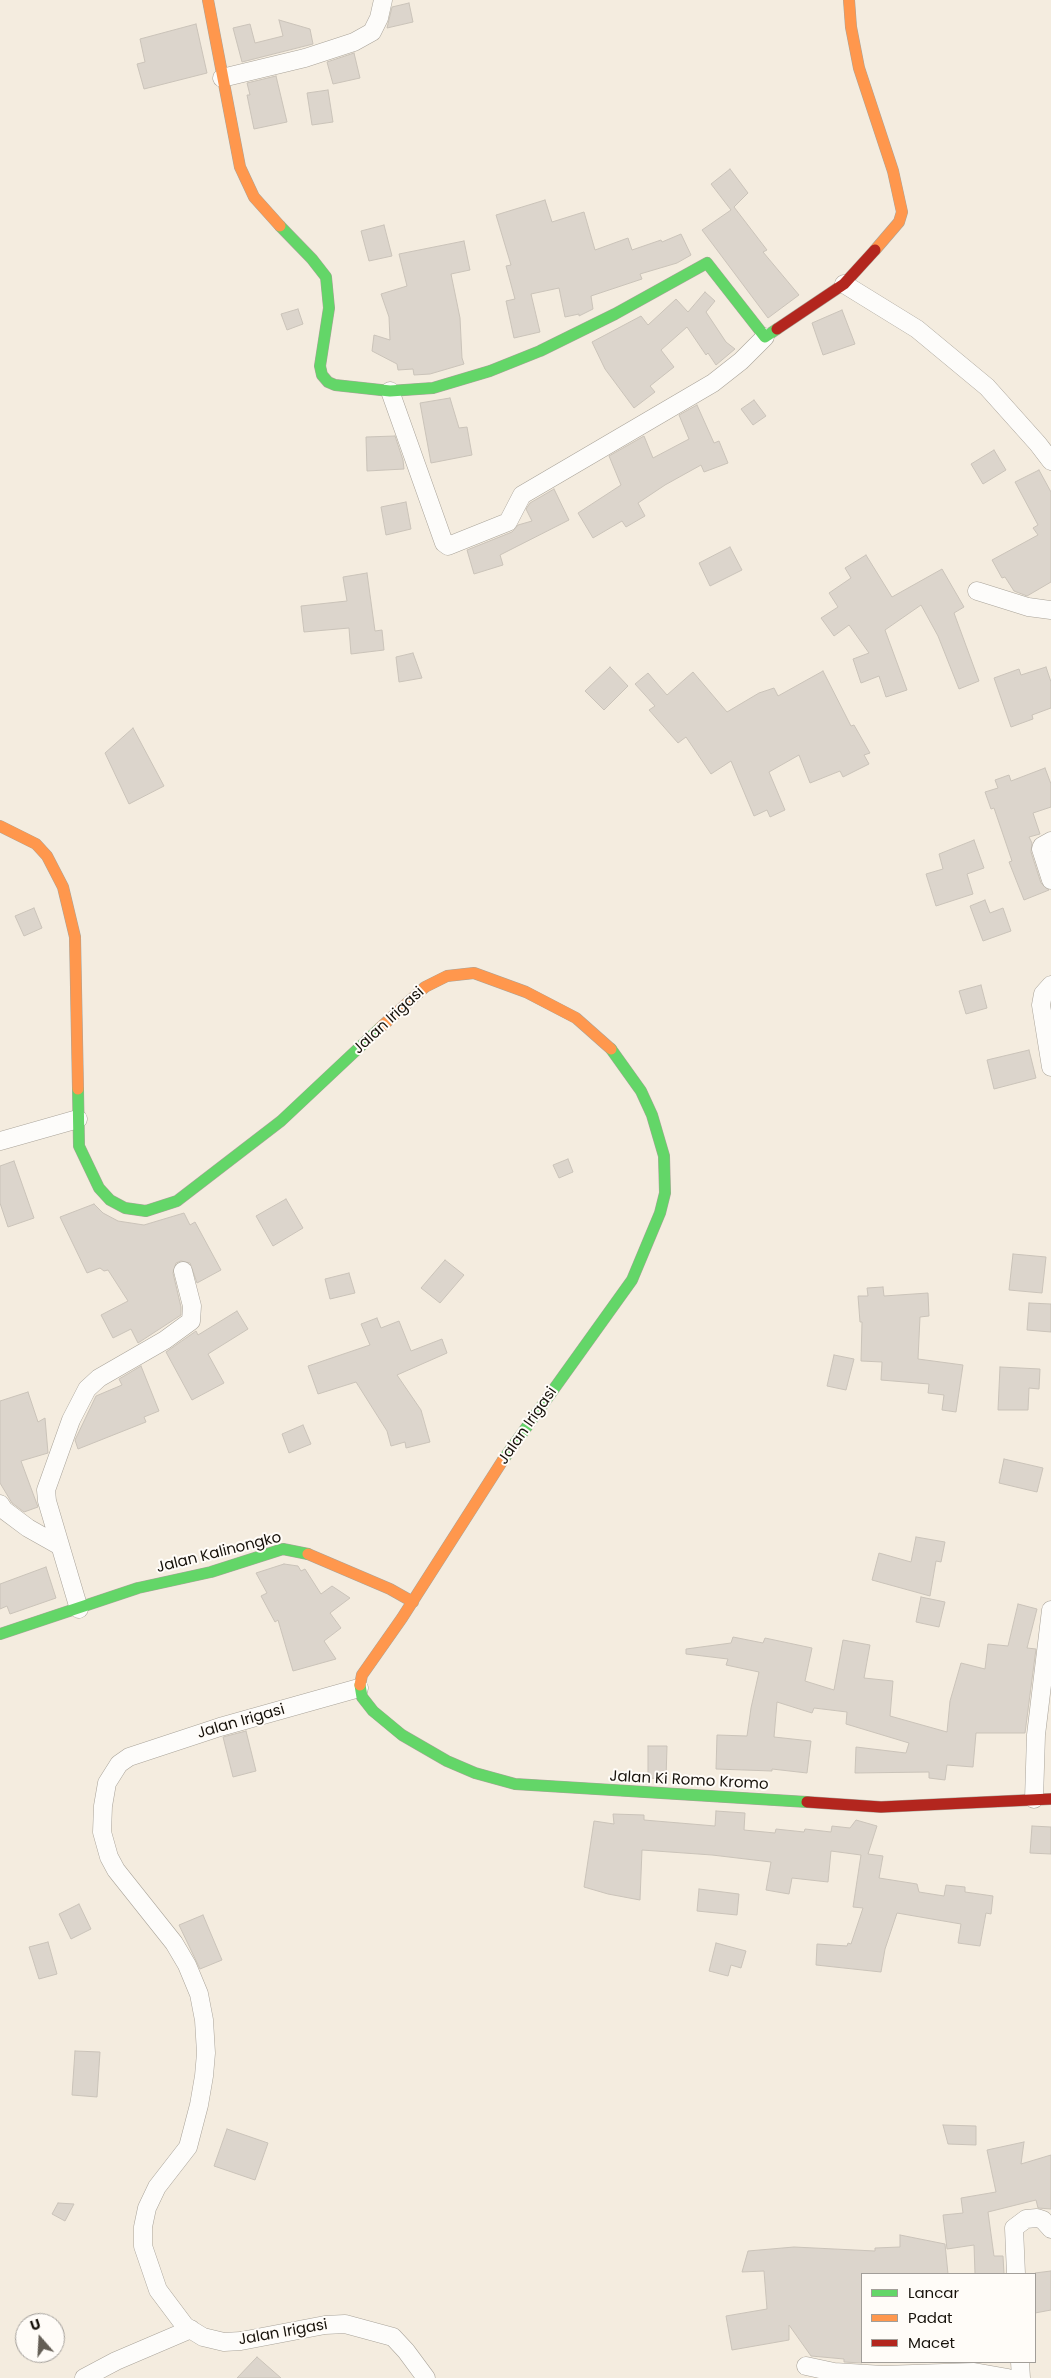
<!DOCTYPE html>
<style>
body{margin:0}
#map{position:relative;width:1051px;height:2378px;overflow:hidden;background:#f4ecdf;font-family:Poppins,sans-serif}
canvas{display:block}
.legend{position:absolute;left:861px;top:2273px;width:175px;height:90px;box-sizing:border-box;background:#fffcf8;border:1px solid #a29e99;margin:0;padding:6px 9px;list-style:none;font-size:15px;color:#17120b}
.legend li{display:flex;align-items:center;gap:10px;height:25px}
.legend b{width:25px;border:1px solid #a29e99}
.north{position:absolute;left:15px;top:2313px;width:50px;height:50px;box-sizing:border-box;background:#fffcf8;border:1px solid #a29e99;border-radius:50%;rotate:341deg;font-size:14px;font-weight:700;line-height:20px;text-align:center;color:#17120b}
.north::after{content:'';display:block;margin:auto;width:18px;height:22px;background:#645e55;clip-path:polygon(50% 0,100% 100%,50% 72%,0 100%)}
</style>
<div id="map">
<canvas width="1051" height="2378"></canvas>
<ul class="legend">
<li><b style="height:6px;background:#63d668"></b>Lancar</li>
<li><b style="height:6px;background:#ff974d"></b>Padat</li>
<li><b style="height:6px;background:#b3261e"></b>Macet</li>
</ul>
<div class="north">U</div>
</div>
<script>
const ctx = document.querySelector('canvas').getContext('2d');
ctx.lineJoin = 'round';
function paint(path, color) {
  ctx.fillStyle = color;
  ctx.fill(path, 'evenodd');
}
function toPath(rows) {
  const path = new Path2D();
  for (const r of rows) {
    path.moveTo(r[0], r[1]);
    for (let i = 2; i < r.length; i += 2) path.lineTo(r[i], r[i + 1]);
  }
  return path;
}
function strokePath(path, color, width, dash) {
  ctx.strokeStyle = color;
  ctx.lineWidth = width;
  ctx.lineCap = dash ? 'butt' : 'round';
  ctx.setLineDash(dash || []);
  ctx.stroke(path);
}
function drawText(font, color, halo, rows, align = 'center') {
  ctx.font = font + ' Poppins,sans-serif';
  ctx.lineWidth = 4;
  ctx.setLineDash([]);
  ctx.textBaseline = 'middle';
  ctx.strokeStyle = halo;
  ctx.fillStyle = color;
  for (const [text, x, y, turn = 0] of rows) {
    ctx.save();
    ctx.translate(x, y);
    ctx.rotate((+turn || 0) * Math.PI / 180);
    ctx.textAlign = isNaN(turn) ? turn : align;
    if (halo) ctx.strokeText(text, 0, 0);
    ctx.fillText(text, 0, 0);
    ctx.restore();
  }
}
const building = toPath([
 [409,3,413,22,387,28,392,7,409,3],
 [279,20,310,29,313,44,242,62,233,28,250,24,255,43,283,36,279,20],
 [196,24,207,73,144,89,137,64,145,62,140,39,196,24],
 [354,53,360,78,333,84,327,62,354,53],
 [276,76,287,122,254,129,247,95,250,95,247,83,276,76],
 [328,90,333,122,312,125,307,93,328,90],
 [730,169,748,193,734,207,767,250,763,252,799,295,768,318,702,230,731,210,711,184,730,169],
 [545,200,552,222,584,212,595,250,628,238,632,250,661,240,662,242,681,234,691,255,677,263,640,274,642,279,591,296,593,309,579,316,579,314,565,317,559,288,531,294,540,332,514,338,506,301,515,299,506,266,511,265,496,215,545,200],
 [384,225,392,256,369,261,361,231,384,225],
 [464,241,470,270,451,274,460,318,462,358,464,364,430,374,414,375,413,369,398,370,397,364,372,351,374,335,390,340,389,317,381,294,407,286,399,254,464,241],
 [705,292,715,301,706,312,726,342,735,349,716,365,708,353,706,355,687,327,661,350,674,367,650,386,655,392,634,408,605,369,592,342,641,316,648,325,676,299,688,312,705,292],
 [298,309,303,324,287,330,281,314,298,309],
 [842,310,855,344,823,355,812,323,842,310],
 [450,398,459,428,467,427,472,455,431,463,420,403,450,398],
 [754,400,766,416,753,425,741,409,754,400],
 [697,405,714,443,719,441,728,463,704,472,701,465,665,485,638,503,645,516,626,527,622,521,593,538,578,513,621,485,609,456,644,436,653,458,689,439,679,415,697,405],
 [395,436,403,460,404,469,367,471,366,437,395,436],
 [994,450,1006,470,983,484,971,464,994,450],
 [1039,470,1051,492,1051,582,1027,596,1014,591,1005,577,1002,578,992,560,1038,535,1033,528,1038,525,1015,482,1039,470],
 [554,489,569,520,500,555,503,565,474,574,467,550,512,532,518,525,532,521,526,509,530,503,554,489],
 [406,502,411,529,386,535,381,507,406,502],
 [730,547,742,570,710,586,699,563,730,547],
 [866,555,892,597,942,569,964,607,954,613,979,681,959,689,938,636,921,605,885,630,907,690,886,697,879,676,861,683,853,659,869,653,849,625,834,636,821,618,838,607,829,593,851,578,845,568,866,555],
 [367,573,375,631,382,630,384,650,351,654,349,628,304,632,301,606,347,601,343,577,367,573],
 [413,653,422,678,399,682,396,657,413,653],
 [610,667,628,686,604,710,585,691,610,667],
 [1046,667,1051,682,1051,708,1032,715,1033,719,1011,727,994,678,1019,669,1021,675,1046,667],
 [823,671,851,726,854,725,870,753,864,755,869,764,843,777,840,771,810,783,799,755,769,772,785,810,770,817,767,810,754,816,731,761,711,774,686,737,678,743,649,710,655,706,635,684,648,673,667,695,693,672,727,712,759,693,774,688,778,696,823,671],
 [133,728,164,786,129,804,105,753,133,728],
 [1045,768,1051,784,1051,807,1033,813,1040,834,1029,837,1032,843,1031,852,1041,883,1049,890,1024,900,1009,862,1012,861,994,808,991,809,985,792,998,788,995,780,1009,775,1011,781,1045,768],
 [974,840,984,868,967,874,973,894,936,906,926,874,943,869,939,854,974,840],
 [985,900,990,913,1003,908,1011,931,983,941,970,906,985,900],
 [34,908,42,928,24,936,15,916,34,908],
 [981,985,987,1008,966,1014,959,991,981,985],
 [1029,1050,1036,1078,994,1089,987,1060,1029,1050],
 [568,1159,573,1172,559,1178,553,1165,568,1159],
 [14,1161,34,1218,8,1227,0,1203,0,1166,14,1161],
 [286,1199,303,1228,273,1246,256,1216,286,1199],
 [94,1204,103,1213,118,1221,144,1225,184,1213,190,1225,195,1222,221,1270,197,1283,190,1263,181,1261,176,1263,173,1273,181,1307,181,1315,138,1343,131,1329,113,1338,101,1315,128,1301,108,1270,104,1271,100,1268,87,1273,60,1217,94,1204],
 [1013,1254,1046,1257,1042,1293,1009,1290,1013,1254],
 [445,1260,464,1275,440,1303,421,1288,445,1260],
 [349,1273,355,1293,330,1299,325,1279,349,1273],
 [883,1287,884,1296,928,1293,929,1316,920,1317,918,1359,963,1365,956,1412,942,1410,944,1395,928,1393,929,1384,881,1380,882,1362,861,1361,862,1322,860,1322,858,1296,868,1296,867,1288,883,1287],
 [1029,1303,1051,1304,1051,1332,1027,1330,1029,1303],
 [237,1311,248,1329,208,1354,224,1383,192,1400,166,1352,196,1331,198,1335,237,1311],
 [377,1318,381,1328,399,1321,411,1351,442,1339,447,1353,397,1375,421,1410,430,1442,406,1448,405,1442,391,1446,387,1431,356,1382,318,1394,308,1366,370,1345,361,1324,377,1318],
 [834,1355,854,1359,846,1390,827,1386,834,1355],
 [141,1366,159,1411,144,1417,146,1422,78,1449,75,1440,96,1396,122,1385,119,1379,141,1366],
 [1000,1367,1040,1369,1039,1389,1029,1388,1028,1410,998,1410,1000,1367],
 [28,1392,38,1422,45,1418,48,1453,21,1461,38,1507,24,1512,12,1503,0,1483,0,1401,28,1392],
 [303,1425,311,1444,289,1453,282,1434,303,1425],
 [1004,1459,1043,1468,1037,1492,999,1483,1004,1459],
 [916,1537,945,1542,941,1562,936,1561,930,1596,872,1580,879,1553,911,1562,916,1537],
 [284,1564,298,1566,301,1571,305,1569,321,1594,332,1586,350,1598,330,1613,341,1628,324,1641,336,1659,293,1671,278,1620,275,1622,261,1596,267,1593,256,1573,284,1564],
 [46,1567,56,1598,10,1614,7,1606,0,1609,0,1584,46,1567],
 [921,1597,945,1602,939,1627,916,1622,921,1597],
 [1018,1604,1037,1609,1027,1648,1036,1649,1025,1733,976,1733,973,1767,947,1765,945,1780,929,1778,929,1772,855,1773,856,1747,906,1753,909,1743,846,1724,847,1712,814,1708,812,1713,777,1702,774,1737,811,1741,807,1773,772,1769,772,1771,716,1769,717,1735,747,1736,751,1708,759,1672,726,1665,728,1659,686,1654,686,1649,731,1643,733,1637,763,1643,765,1638,812,1648,805,1681,834,1690,843,1640,870,1645,864,1678,893,1681,890,1716,947,1732,950,1701,961,1663,985,1669,988,1644,1008,1646,1018,1604],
 [246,1731,256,1771,233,1777,223,1737,246,1731],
 [648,1746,667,1746,666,1779,648,1778,648,1746],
 [716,1811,745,1813,744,1830,775,1833,776,1829,804,1832,805,1829,831,1832,832,1826,850,1828,856,1820,877,1826,868,1854,883,1856,879,1878,917,1884,919,1892,944,1896,946,1885,965,1887,965,1892,993,1896,991,1914,986,1913,980,1946,958,1943,961,1924,897,1913,885,1949,881,1972,816,1965,817,1944,847,1946,848,1943,851,1944,863,1908,853,1907,861,1855,831,1851,828,1882,792,1878,789,1894,766,1890,771,1862,712,1855,642,1850,640,1900,608,1894,584,1887,594,1821,614,1824,613,1814,644,1815,644,1820,715,1826,716,1811],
 [1032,1826,1051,1827,1051,1854,1030,1853,1032,1826],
 [699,1889,739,1894,737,1915,697,1911,699,1889],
 [79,1904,91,1929,71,1939,59,1914,79,1904],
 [203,1915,222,1960,200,1969,179,1925,203,1915],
 [48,1942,57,1974,39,1979,29,1947,48,1942],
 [716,1943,746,1951,741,1968,731,1965,728,1976,709,1971,716,1943],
 [75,2051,100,2052,97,2097,72,2095,75,2051],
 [943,2125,976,2126,976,2145,948,2144,943,2125],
 [227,2129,268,2143,255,2180,214,2166,227,2129],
 [1024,2142,1021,2164,1051,2155,1051,2209,1038,2208,1036,2200,988,2212,994,2256,1003,2256,1004,2274,975,2274,974,2245,947,2249,943,2215,963,2213,961,2198,996,2192,987,2150,1024,2142],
 [58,2203,74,2204,65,2221,52,2214,58,2203],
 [900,2235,945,2244,948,2274,862,2274,862,2363,844,2362,844,2359,811,2356,789,2325,789,2340,732,2350,726,2316,767,2309,764,2271,742,2272,748,2251,794,2247,875,2251,875,2248,900,2247,900,2235],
 [1051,2271,1051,2310,1035,2313,1035,2273,1051,2271],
 [257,2357,281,2378,237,2378,257,2357]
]);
const street = toPath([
 [222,78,305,58,354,42,372,32,379,18,383,0],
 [844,284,917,329,987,387,1038,444,1051,461],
 [390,391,444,543,448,546,508,522,522,495,713,383,741,361,765,337],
 [977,591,1028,607,1051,610],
 [1051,841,1042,846,1041,849,1051,880],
 [1051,985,1043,994,1041,1005,1051,1067],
 [0,1141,78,1119],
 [0,1504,4,1510,28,1528,60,1546],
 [79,1609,47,1501,46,1490,71,1420,87,1389,99,1378,165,1340,191,1321,192,1306,183,1271],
 [359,1688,220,1727,129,1757,119,1764,107,1783,103,1806,102,1832,109,1857,116,1870,174,1943,187,1965,199,1994,204,2020,206,2053,204,2076,199,2105,188,2147,157,2187,147,2208,143,2227,143,2246,158,2290,185,2326,203,2337,224,2342,241,2341,325,2325,345,2324,393,2337,406,2351,426,2378],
 [1034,1799,1036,1735,1051,1610],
 [1016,2274,1014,2228,1026,2219,1037,2218,1043,2220,1051,2229],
 [1020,2362,1021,2378],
 [806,2366,834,2372,883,2375,974,2372,1008,2378],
 [84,2378,116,2361,191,2329]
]);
const fast = toPath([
 [280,226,312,259,326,277,329,308,320,366,322,375,328,382,335,385,390,391,433,388,490,371,540,351,615,314,707,263,765,337,777,329],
 [78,1089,79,1146,99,1188,110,1200,125,1208,146,1211,177,1201,281,1121,380,1028],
 [503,1460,632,1280,660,1213,665,1193,664,1156,652,1115,641,1091,611,1049],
 [0,1634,138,1588,211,1572,283,1549,308,1554],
 [360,1685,362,1697,373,1711,402,1735,447,1761,475,1773,515,1784,807,1802]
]);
const slow = toPath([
 [208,0,240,167,254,197,280,226],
 [849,0,851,27,859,68,893,171,902,212,899,222,875,250],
 [0,826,36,844,47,856,63,887,75,937,78,1089],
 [380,1028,425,987,447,976,474,973,526,992,576,1018,611,1049],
 [308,1554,390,1589,413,1602],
 [360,1685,362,1675,402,1618,503,1460]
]);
const jam = toPath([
 [777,329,844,284,875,250],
 [807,1802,881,1807,1051,1799]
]);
const streetNames = [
 ["Jalan Irigasi",389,1021,-43],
 ["Jalan Irigasi",528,1426,-55],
 ["Jalan Kalinongko",219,1553,-14],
 ["Jalan Irigasi",241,1722,-16],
 ["Jalan Ki Romo Kromo",689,1781,3],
 ["Jalan Irigasi",283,2333,-10]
];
paint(building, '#dcd5cc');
strokePath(building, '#cac3b9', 1);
strokePath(street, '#a9a399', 19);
strokePath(fast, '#a9a399', 12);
strokePath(slow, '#a9a399', 12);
strokePath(jam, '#a9a399', 12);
strokePath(street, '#fdfcfa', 18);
strokePath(fast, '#63d668', 11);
strokePath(slow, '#ff974d', 11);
strokePath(jam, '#b3261e', 11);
drawText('15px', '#17120b', '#fffcf8', streetNames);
</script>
